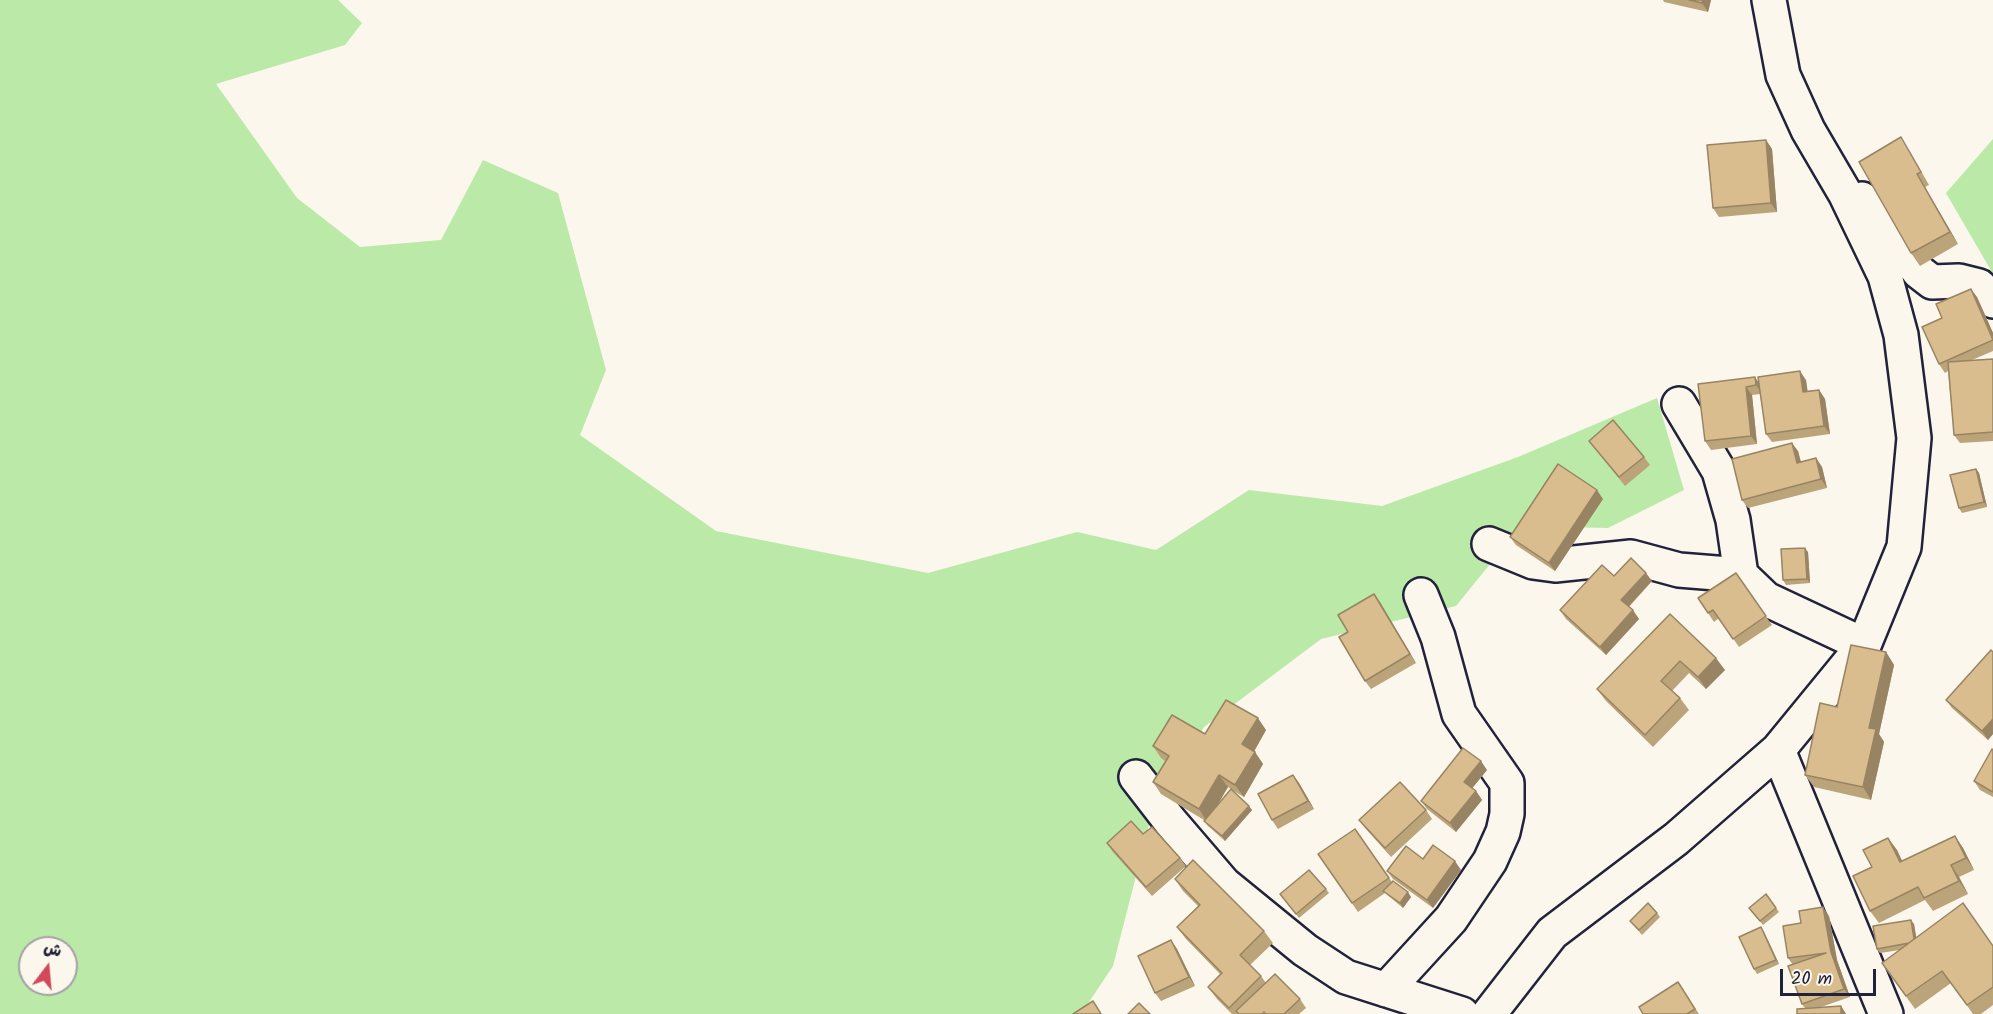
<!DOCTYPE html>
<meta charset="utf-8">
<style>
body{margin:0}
#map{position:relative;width:1993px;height:1014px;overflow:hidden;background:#fbf7ec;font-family:Kalam,"Playpen Sans Arabic",sans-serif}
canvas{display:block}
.north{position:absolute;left:18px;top:936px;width:60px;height:60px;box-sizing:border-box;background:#fbf7ec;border:2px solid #a4a2a5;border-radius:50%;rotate:16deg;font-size:16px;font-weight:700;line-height:24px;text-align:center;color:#22223b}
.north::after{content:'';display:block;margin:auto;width:21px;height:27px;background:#d1495b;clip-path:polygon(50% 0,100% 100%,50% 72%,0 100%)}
.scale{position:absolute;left:1780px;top:969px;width:96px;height:27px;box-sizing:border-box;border:3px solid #22223b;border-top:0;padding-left:8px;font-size:18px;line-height:21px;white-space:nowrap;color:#22223b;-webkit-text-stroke:4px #fbf7ec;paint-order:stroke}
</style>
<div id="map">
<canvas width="1993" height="1014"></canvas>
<div class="north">ش</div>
<div class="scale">20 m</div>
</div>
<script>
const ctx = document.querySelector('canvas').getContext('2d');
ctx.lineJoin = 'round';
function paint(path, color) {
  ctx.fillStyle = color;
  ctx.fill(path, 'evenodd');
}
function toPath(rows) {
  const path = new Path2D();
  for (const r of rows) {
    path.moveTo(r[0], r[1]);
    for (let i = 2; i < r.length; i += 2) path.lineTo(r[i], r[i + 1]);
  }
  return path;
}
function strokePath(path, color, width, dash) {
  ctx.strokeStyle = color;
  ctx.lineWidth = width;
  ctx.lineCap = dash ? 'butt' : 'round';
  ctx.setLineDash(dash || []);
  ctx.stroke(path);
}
const green = toPath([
 [0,0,338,0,362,23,345,45,216,84,297,198,360,247,441,240,483,160,558,193,606,370,580,435,716,531,928,573,1077,532,1156,550,1249,490,1382,506,1518,457,1657,398,1684,490,1608,528,1521,526,1456,606,1321,639,1204,727,1149,825,1113,966,1081,1014,0,1014],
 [30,948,66,948,66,984,30,984],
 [1993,139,1993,274,1946,193]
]);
const minor = toPath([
 [1862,199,1873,209,1919,272,1932,282,1959,281,1979,286,1993,301],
 [1679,404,1719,471,1733,520,1741,575,1766,599,1864,645],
 [1489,544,1533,562,1555,565,1631,557,1679,570,1741,575],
 [1778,750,1886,1014],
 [1136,777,1170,821,1224,884,1305,950,1346,977,1462,1014],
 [1386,990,1451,919,1490,861,1503,832,1507,814,1507,783,1459,714,1438,637,1421,595],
 [1489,1014,1552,933,1676,839,1778,750,1864,645,1904,547,1914,438,1901,335,1885,276,1846,195,1808,130,1783,75,1769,0]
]);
const wall = toPath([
 [1663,0,1711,0,1708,12,1664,2],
 [1766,140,1772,149,1777,212,1719,217,1713,208],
 [1909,150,1929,185,1925,187,1958,244,1920,266,1911,253],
 [1977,297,1993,333,1993,351,1972,360,1993,359,1993,441,1960,443,1954,435,1948,371,1945,373,1939,364],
 [1806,380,1807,391,1819,390,1825,399,1830,434,1772,442,1766,434,1760,394,1752,395,1757,444,1711,450,1705,441,1698,384],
 [1589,441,1644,457,1650,465,1625,486],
 [1798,451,1801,462,1816,458,1822,467,1827,488,1748,508,1742,500],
 [1976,469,1979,473,1987,507,1962,513,1959,508],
 [1603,499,1555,571,1516,545,1510,537],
 [1808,552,1810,583,1786,585,1783,580],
 [1736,573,1772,625,1739,647,1719,618,1714,622,1698,598],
 [1614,576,1652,581,1629,607,1639,619,1606,655,1566,619,1560,610],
 [1374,594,1416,663,1371,689,1365,681,1348,632],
 [1670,614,1725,670,1706,689,1689,673,1672,691,1680,698,1689,710,1653,747,1606,701,1597,689],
 [1886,652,1894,665,1879,734,1884,742,1871,800,1814,787,1805,775,1837,707],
 [1993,652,1993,734,1988,740,1952,708,1946,700],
 [1266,730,1254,751,1263,764,1244,797,1232,790,1252,810,1225,841,1207,825,1204,820,1161,794,1153,782,1165,761,1161,758,1153,746,1205,734],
 [1228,787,1231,789,1217,806],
 [1993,750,1993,797,1980,790,1974,781],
 [1487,770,1472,788,1476,791,1482,800,1456,832,1427,809,1421,801],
 [1293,775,1299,783,1314,809,1278,829,1272,820],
 [1426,810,1432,819,1391,857,1365,828,1359,820],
 [1355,829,1392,882,1411,897,1403,908,1385,893,1358,912,1318,854],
 [1143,834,1180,858,1186,866,1152,896,1113,852,1107,843],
 [1955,836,1963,848,1974,870,1959,877,1968,894,1933,911,1925,900,1879,923,1870,911,1872,867,1888,838,1897,850,1902,862],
 [1423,859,1461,870,1433,908,1393,879,1387,871],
 [1175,879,1264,931,1273,943,1250,965,1261,976,1266,983,1300,999,1306,1008,1299,1014,1232,1014,1217,999,1208,987,1220,974,1186,939,1177,927,1198,906,1183,891],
 [1326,889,1329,893,1299,918,1283,898],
 [1766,894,1779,912,1763,925,1749,908],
 [1657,913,1660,917,1642,935,1630,921],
 [1829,916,1837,960,1850,997,1821,1007,1841,1006,1846,1014,1797,1014,1805,1008,1802,1004,1793,965,1788,958,1801,923],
 [1914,924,1916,938,1993,946,1993,1005,1981,1014,1973,1014,1951,983,1915,1009,1882,963,1900,950,1880,953,1877,949],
 [1764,932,1779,964,1757,974,1754,969],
 [1171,940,1177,949,1195,986,1161,1001,1155,993],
 [1678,982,1699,1014,1643,1014]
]);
const shadedWall = toPath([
 [1703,0,1711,0,1708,12,1702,3],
 [1766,140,1772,149,1777,212,1771,203],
 [1917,174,1925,187,1958,244,1950,232],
 [1971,289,1977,297,1993,333,1993,338],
 [1800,371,1806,380,1809,400,1803,392],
 [1755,377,1761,386,1762,394,1756,385],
 [1746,387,1752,395,1757,444,1751,436],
 [1819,390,1825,399,1830,434,1824,426],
 [1792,443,1798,451,1803,471,1797,463],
 [1816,458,1822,467,1827,488,1821,479],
 [1976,469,1979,473,1987,507,1984,502],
 [1597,490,1603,499,1555,571,1549,563],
 [1805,548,1808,552,1810,583,1807,579],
 [1646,573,1652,581,1627,608,1621,600],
 [1374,594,1380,602,1416,663,1410,654],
 [1633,610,1639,619,1606,655,1600,647],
 [1886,652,1894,665,1879,734,1884,742,1871,800,1863,787,1869,728],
 [1716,658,1725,670,1706,689,1698,677],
 [1258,718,1266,730,1251,757,1242,744],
 [1993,719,1993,734,1988,740,1982,731],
 [1255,752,1263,764,1244,797,1235,785],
 [1481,761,1487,770,1470,791,1464,782],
 [1219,775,1228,787,1207,822,1199,809],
 [1293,775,1299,783,1314,809,1308,801],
 [1476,791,1482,800,1456,832,1450,823],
 [1249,806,1252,810,1225,841,1222,836],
 [1955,836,1963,848,1974,870,1966,858],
 [1888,838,1897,850,1909,875,1900,862],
 [1455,861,1461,870,1433,908,1427,900],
 [1951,865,1959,877,1968,894,1959,881],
 [1408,892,1411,897,1403,908,1400,903],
 [1823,907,1829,916,1837,960,1850,997,1844,989,1831,952],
 [1911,920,1914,924,1918,947,1915,942],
 [1761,927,1764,932,1779,964,1776,960],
 [1171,940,1177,949,1195,986,1189,977],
 [1841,1006,1846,1014,1841,1014]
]);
const building = toPath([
 [1689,0,1703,0,1702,3,1689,0],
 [1901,137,1921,172,1917,174,1950,232,1911,253,1859,162,1901,137],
 [1766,140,1771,203,1713,208,1707,145,1766,140],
 [1971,289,1993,340,1939,364,1922,327,1942,318,1936,304,1971,289],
 [1993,359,1993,432,1954,435,1948,362,1993,359],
 [1800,371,1803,392,1819,390,1824,426,1766,434,1758,377,1800,371],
 [1755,377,1756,385,1746,387,1751,436,1705,441,1698,384,1755,377],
 [1613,420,1644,457,1619,477,1589,441,1613,420],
 [1792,443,1797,463,1816,458,1821,479,1742,500,1732,459,1792,443],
 [1558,464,1597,490,1549,563,1510,537,1558,464],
 [1976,469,1984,502,1959,508,1950,475,1976,469],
 [1805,548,1807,579,1783,580,1781,549,1805,548],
 [1631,558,1646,573,1621,600,1633,610,1600,647,1560,610,1602,565,1614,576,1631,558],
 [1736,573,1766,616,1733,639,1713,610,1708,613,1698,598,1736,573],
 [1374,594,1410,654,1365,681,1339,637,1348,632,1338,615,1374,594],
 [1670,614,1716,658,1698,677,1680,661,1661,681,1680,698,1645,735,1597,689,1670,614],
 [1851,645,1886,652,1869,728,1876,729,1863,787,1805,775,1820,703,1837,707,1851,645],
 [1991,650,1993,652,1993,719,1982,731,1946,700,1991,650],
 [1226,700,1258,718,1242,744,1255,752,1235,785,1219,775,1199,809,1153,782,1169,756,1153,746,1172,715,1205,734,1226,700],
 [1463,748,1481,761,1464,782,1476,791,1450,823,1421,801,1463,748],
 [1992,749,1993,750,1993,792,1974,781,1992,749],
 [1293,775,1308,801,1272,820,1258,794,1293,775],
 [1400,782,1426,810,1385,848,1359,820,1400,782],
 [1231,789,1249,806,1222,836,1204,821,1231,789],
 [1131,821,1143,834,1152,827,1180,858,1146,887,1107,843,1131,821],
 [1355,829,1389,878,1352,903,1318,854,1355,829],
 [1955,836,1966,858,1951,865,1959,881,1924,898,1918,887,1870,911,1853,876,1872,867,1863,850,1888,838,1900,862,1955,836],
 [1433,845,1455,861,1427,900,1387,871,1406,846,1423,859,1433,845],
 [1193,860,1264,931,1240,955,1261,976,1229,1008,1208,987,1222,973,1177,927,1200,905,1175,879,1193,860],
 [1309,870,1326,889,1296,914,1280,894,1309,870],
 [1393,881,1408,892,1400,903,1383,891,1393,881],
 [1766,894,1776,908,1760,921,1749,908,1766,894],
 [1648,903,1657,913,1639,930,1630,921,1648,903],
 [1963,903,1993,946,1993,987,1967,1005,1942,971,1906,996,1882,963,1963,903],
 [1823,907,1831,952,1844,989,1802,1004,1788,966,1826,953,1788,958,1783,926,1801,923,1799,911,1823,907],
 [1911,920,1914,939,1909,943,1877,949,1873,926,1911,920],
 [1761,927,1776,960,1754,969,1739,937,1761,927],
 [1171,940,1189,977,1155,993,1138,956,1171,940],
 [1275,974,1300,999,1284,1014,1266,1014,1264,1012,1262,1014,1239,1014,1236,1011,1275,974],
 [1678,982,1695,1009,1687,1014,1643,1014,1639,1007,1678,982],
 [1093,1001,1101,1014,1073,1014,1093,1001],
 [1139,1003,1150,1014,1128,1014,1139,1003],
 [1841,1006,1841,1014,1797,1014,1797,1009,1841,1006]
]);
paint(green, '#bae9a8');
strokePath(minor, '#22223b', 38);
strokePath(minor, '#fbf7ec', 33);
paint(wall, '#bba37a');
paint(shadedWall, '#988463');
paint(building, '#d9bd8e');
strokePath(building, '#988463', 1.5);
</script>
